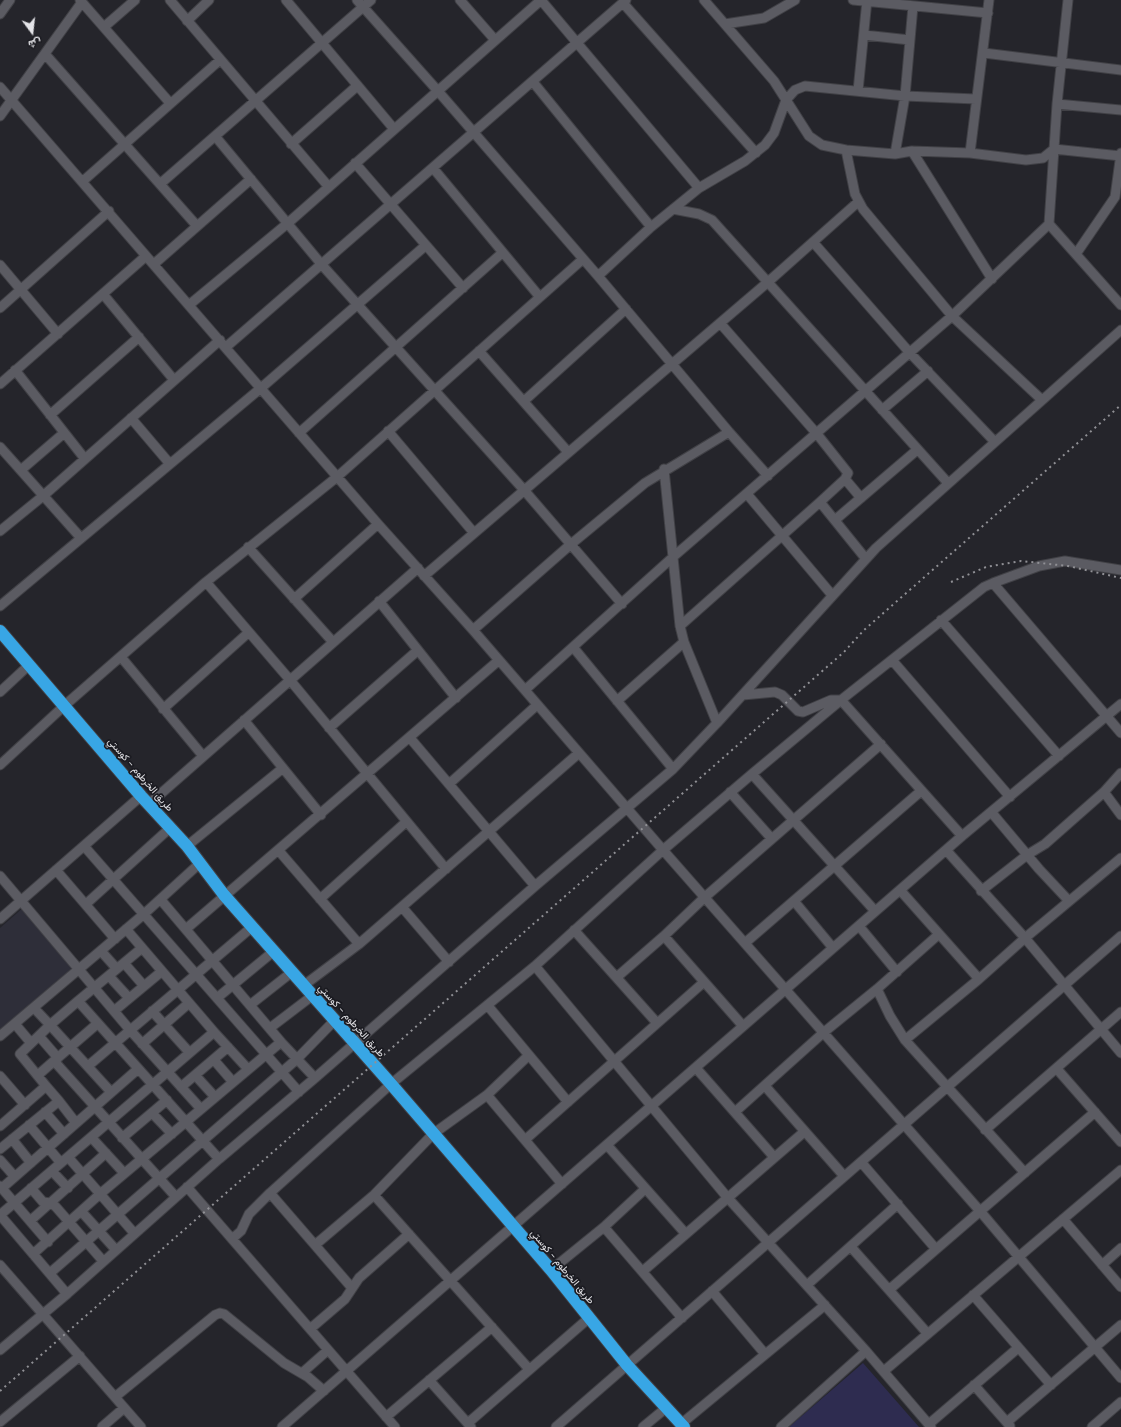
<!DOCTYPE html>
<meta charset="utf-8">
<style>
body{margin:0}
#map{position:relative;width:1121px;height:1427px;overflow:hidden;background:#25252b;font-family:"DM Sans",Vazirmatn,sans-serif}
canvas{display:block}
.north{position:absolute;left:12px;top:12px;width:40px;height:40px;-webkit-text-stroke:3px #1b1b21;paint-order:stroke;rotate:165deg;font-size:11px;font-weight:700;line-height:16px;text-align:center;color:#e4e4e8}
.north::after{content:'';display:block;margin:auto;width:14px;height:18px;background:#e4e4e8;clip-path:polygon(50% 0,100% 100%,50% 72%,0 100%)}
</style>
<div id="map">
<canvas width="1121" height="1427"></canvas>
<div class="north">ش</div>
</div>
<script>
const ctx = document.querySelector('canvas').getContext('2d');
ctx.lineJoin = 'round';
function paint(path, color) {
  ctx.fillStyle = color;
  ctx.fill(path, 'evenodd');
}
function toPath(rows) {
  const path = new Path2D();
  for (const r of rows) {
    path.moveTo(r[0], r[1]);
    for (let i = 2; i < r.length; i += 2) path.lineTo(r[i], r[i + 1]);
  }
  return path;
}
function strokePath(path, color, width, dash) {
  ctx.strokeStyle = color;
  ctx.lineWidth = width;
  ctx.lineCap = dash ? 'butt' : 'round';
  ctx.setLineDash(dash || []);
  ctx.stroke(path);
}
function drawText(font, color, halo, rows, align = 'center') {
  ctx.font = font + ' "DM Sans",Vazirmatn,sans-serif';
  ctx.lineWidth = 3.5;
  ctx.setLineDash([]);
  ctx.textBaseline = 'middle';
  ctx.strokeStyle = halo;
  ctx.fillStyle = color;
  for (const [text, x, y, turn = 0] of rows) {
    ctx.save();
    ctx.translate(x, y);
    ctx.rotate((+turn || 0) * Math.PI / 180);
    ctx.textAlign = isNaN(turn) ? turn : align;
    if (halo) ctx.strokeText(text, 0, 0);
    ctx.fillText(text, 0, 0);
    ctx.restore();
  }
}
const built = toPath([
 [24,907,76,966,0,1032,0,928]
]);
const green = toPath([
 [863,1363,919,1427,789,1427]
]);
const minor = toPath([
 [80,0,170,103],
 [170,0,328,186],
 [286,0,394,129],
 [357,0,437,90,598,276,729,432,768,476],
 [460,0,495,40],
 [541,0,699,188],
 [704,0,774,81,809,136,822,145,846,150,855,194,863,209,952,316,1042,400],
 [853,0,988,13],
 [1068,0,1057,104,1049,224,1121,305],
 [623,3,756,153],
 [0,14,10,0],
 [187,21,209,0],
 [725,24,764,18,795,0],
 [104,27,135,0],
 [864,35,910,40],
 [984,53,1121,70],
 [45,54,197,226],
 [533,82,651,227],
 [0,87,378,524,473,630,663,850,980,1211,1121,1378],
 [858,91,867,0],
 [1057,104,1121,110],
 [0,116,82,2],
 [215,136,322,265,524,490,622,604],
 [291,144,357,86],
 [846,150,895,154,912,151,970,153,1026,160,1043,158,1054,149,1121,156],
 [912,151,992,279],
 [970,153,989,0],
 [895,154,905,96,913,6],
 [355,163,463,288],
 [433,168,539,296],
 [83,181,220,60],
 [160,184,371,0],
 [673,209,699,214,712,220,948,483],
 [813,242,910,353,995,442],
 [1076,254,1115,197,1121,153],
 [154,264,251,179],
 [0,265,58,334],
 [598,276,651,227,699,188,745,161,765,145,774,133,786,100,795,90,805,86,905,96,976,99],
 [103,294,174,380],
 [189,305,288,223,541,0],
 [0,308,109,211],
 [226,347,626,0],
 [479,351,568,452],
 [15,370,85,459],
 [0,384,146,256],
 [524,401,626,309],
 [882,410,928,371],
 [50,415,139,337],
 [131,418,170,464],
 [388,431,474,533],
 [299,433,502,253],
 [0,447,81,538],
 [664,469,680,626,684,642,717,723],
 [21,470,64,433],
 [845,479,861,498],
 [747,494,832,595],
 [820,502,866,559],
 [835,520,917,450],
 [0,531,43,496,220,340],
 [248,547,333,642],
 [424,576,768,282,858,202],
 [206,582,290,680,446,869],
 [993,583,1039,566,1065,561,1121,570],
 [294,599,378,524],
 [379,601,456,698],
 [0,606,261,388,425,246],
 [941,620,1059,756],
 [680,626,820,502,845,479,848,473,817,434,720,323],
 [473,630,570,545,645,483,729,432],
 [573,647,673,769],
 [121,657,203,756],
 [892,660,1010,797],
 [525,690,673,557,952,316,1049,224],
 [0,692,29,665],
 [743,695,775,692,782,695,798,711,803,712,831,700,841,700,962,836],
 [617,701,684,642],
 [163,709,248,633],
 [244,720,321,815],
 [329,728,417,651],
 [410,738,535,886],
 [0,765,64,706,206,582,337,477,583,259],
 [752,774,875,911],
 [449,784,537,705],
 [730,792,772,839],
 [1104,792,1121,815],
 [149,804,418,568],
 [992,813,1039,869,1069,901],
 [84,846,299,1092],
 [187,846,283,768],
 [946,850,1025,938,1121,1053],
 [279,851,359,944],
 [56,870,115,939],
 [0,876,130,1030,201,1109],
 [900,890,979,979],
 [981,891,1027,855,1045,844,1104,792,1121,773],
 [320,899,406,822],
 [161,900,281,1042,315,1078],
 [794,901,833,948],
 [86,904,170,828],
 [402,907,449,962],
 [0,919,141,796],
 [859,926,897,972],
 [126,929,214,1032,248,1069],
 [186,929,498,661],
 [574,930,657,1023],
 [664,936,743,1026],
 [745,943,921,791],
 [142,948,78,1001,219,1159],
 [101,951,117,969],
 [124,963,144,986],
 [535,966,727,1197,866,1351,931,1427],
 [109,976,129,998],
 [617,977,664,936,705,897,881,744],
 [303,986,359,944,579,753],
 [877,989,890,1016,905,1040,1025,1173],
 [217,998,274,951],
 [250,1005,292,972],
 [488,1006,568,1102],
 [34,1008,50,1025,78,1001],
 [114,1011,161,972],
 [152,1011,189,1052],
 [15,1024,31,1043],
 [97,1024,54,1061,176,1197],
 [270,1028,312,996],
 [0,1036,144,914,200,863],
 [39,1036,58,1058],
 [905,1040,979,979,1025,938,1121,858],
 [142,1044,189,1003],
 [214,1060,233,1082],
 [88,1066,252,927],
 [696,1068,774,1157],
 [1057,1069,1121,1142],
 [38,1075,54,1061],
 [195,1075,215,1097],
 [0,1076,25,1105],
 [46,1086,20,1054,50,1025,111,1092],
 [765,1086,844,1176],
 [181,1087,228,1047],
 [487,1095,562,1184],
 [45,1112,64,1134],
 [735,1112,823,1033,877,989,938,935],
 [152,1113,172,1134],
 [29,1125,61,1163],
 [0,1126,46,1086,59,1101],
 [985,1130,1121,1012],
 [91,1137,124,1173],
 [122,1138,167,1100],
 [12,1139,31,1163],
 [526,1139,704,982],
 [607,1145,685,1233],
 [0,1149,59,1101,76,1123],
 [68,1157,134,1233],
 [0,1160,15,1177],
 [861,1162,935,1248],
 [52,1171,68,1188],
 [0,1186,48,1242],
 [187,1187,395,1427],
 [2,1188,138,1069],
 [31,1188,43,1202,51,1203,56,1207,103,1261],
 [270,1193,352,1288],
 [374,1195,529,1369],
 [81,1211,116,1250],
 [0,1215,214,1032],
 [0,1215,67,1294],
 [1063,1219,1121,1287],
 [30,1221,106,1153],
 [604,1227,682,1318],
 [232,1239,241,1231,249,1214,270,1193,391,1084,535,966,663,850,752,774,841,700,984,587,993,583,1121,733],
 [315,1245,374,1195,433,1134,487,1095,528,1056],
 [851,1247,928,1334],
 [33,1254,100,1194,281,1042],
 [0,1265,141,1427],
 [1102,1265,1121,1248],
 [551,1270,604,1227,645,1189],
 [643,1271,804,1132],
 [50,1273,297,1059,334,1021],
 [807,1285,898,1204],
 [890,1289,1095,1112],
 [712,1291,765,1354],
 [973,1295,1051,1385],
 [310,1329,345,1299,359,1278,409,1234],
 [0,1350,67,1294,219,1159,315,1078,535,886,673,769,717,723,876,548,1121,330],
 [884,1371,1121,1170],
 [302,1373,328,1350],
 [429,1380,471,1427],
 [974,1385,1010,1426],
 [115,1397,215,1315,220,1313,224,1314,284,1363,308,1377,324,1391],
 [386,1417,492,1327],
 [0,1422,80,1356],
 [1007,1422,1121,1325],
 [468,1423,589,1318],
 [681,1424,825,1305],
 [929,1424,1018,1348],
 [102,1427,124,1408],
 [282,1427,962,836,1121,704],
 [556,1427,1121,936],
 [643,1427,666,1408],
 [781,1427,866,1351],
 [1092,1427,1121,1402]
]);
const highway = toPath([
 [0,631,141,796,187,846,224,895,391,1084,551,1270,627,1365,684,1427]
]);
const rail = toPath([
 [951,582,986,567,1021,561,1068,566,1121,578],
 [0,1391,844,652,864,630,1121,405]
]);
const streetNames = [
 ["طريق الخرطوم - كوستي",140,775,49],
 ["طريق الخرطوم - كوستي",351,1021,48],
 ["طريق الخرطوم - كوستي",562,1267,50]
];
paint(built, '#2e2e39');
paint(green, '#2e2c50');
strokePath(minor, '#414146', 11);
strokePath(highway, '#414146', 14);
strokePath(minor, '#5b5b62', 9);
strokePath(highway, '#38a6e5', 12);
strokePath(rail, '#909095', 2, [2, 4]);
drawText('10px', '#e4e4e8', '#1b1b21', streetNames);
</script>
